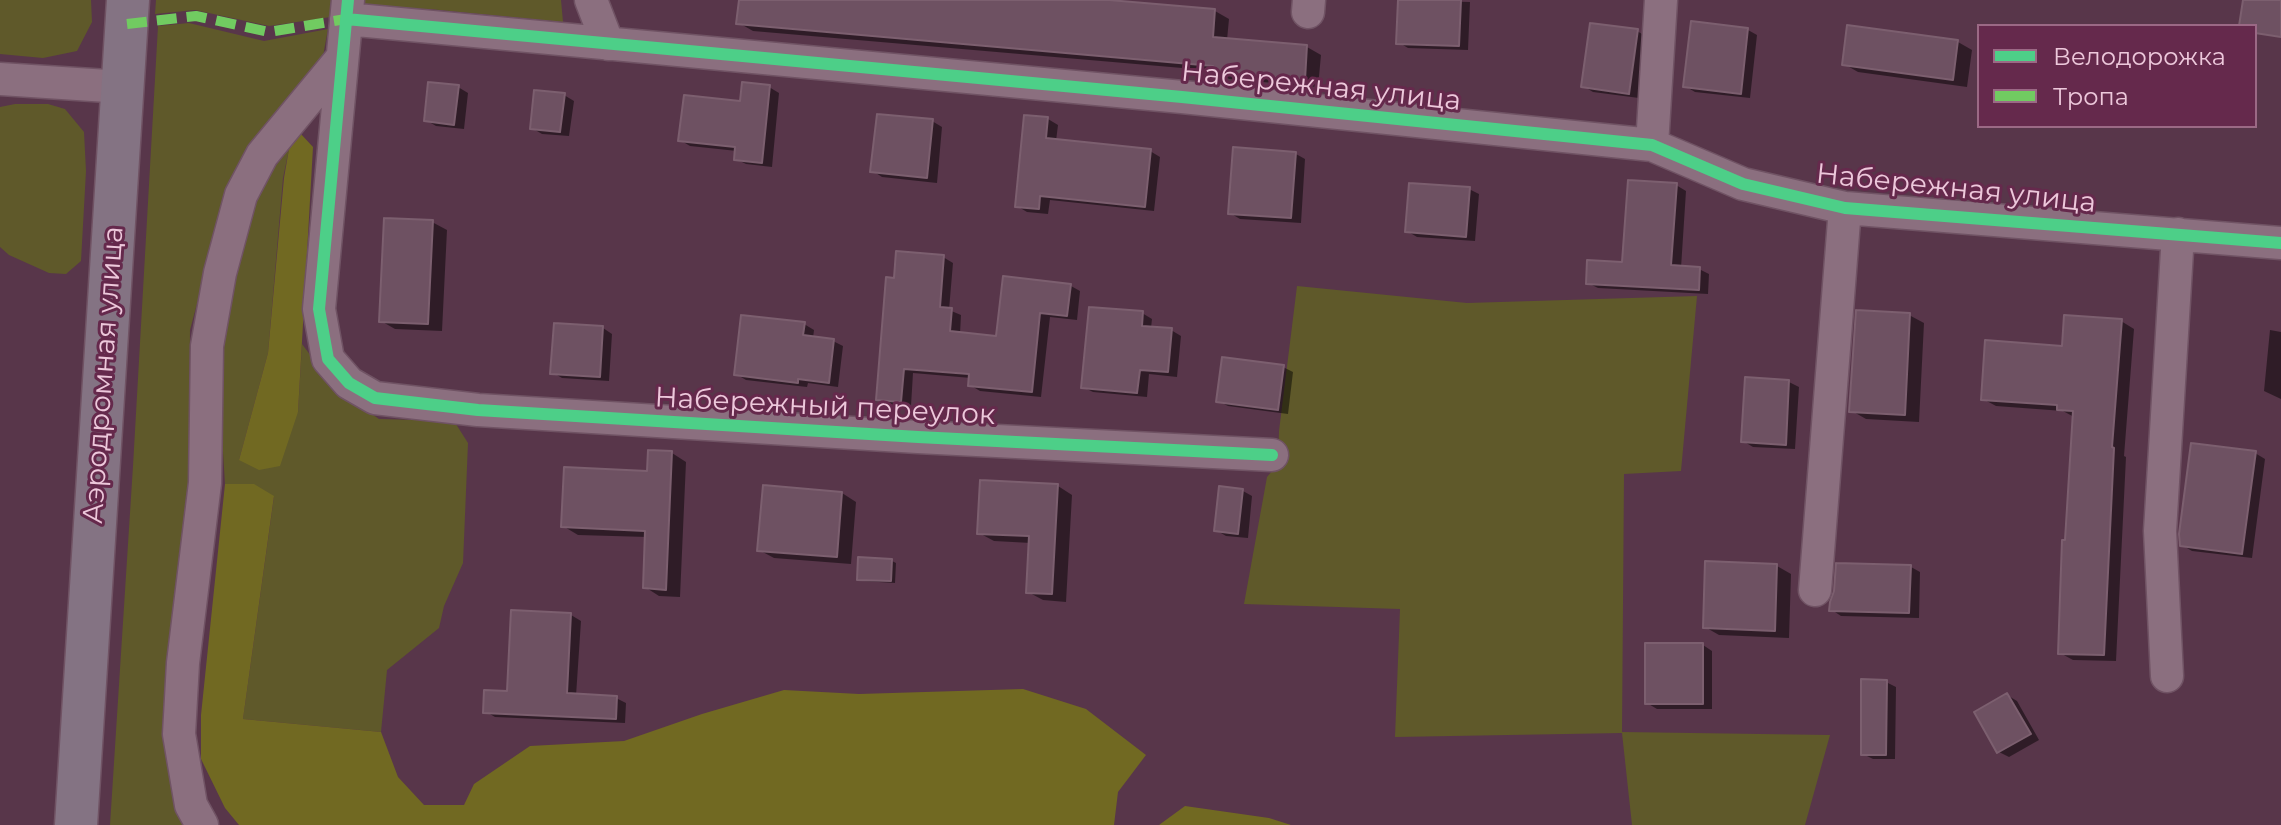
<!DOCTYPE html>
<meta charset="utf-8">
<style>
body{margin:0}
#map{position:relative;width:2281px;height:825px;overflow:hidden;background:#58364a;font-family:Montserrat,sans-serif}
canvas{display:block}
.legend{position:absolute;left:1977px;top:24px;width:280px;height:104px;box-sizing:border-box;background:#65294c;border:2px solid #9b6985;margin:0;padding:10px 14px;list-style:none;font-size:24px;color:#edc8db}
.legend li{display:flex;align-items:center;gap:16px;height:40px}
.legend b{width:40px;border:2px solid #9b6985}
</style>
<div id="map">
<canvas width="2281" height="825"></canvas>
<ul class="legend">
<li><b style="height:10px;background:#4dcf88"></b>Велодорожка</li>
<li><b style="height:10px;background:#71cb61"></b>Тропа</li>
</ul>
</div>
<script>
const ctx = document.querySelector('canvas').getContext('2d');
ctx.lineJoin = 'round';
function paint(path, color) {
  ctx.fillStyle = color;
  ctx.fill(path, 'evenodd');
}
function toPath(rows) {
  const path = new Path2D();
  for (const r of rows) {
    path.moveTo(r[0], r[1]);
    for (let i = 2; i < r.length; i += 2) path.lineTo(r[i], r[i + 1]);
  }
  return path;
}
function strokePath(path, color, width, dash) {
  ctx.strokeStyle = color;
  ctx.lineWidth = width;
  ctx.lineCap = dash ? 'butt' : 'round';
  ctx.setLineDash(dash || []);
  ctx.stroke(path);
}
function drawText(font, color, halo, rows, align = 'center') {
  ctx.font = font + ' Montserrat,sans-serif';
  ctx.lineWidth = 6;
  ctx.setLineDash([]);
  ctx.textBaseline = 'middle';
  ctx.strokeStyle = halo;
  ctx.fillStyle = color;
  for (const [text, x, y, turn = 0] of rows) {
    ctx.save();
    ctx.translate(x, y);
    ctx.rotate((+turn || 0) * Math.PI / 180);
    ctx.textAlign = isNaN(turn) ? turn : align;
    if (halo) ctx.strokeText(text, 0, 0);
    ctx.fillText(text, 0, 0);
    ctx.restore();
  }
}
const green = toPath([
 [0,0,91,0,92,22,77,51,43,58,0,54],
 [156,0,334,0,331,17,269,26,195,10,155,14],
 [354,0,561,0,563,22,429,9,373,8,354,3],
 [189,23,264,41,328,29,321,67,225,199,190,330,186,825,110,825,133,466,158,26],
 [15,104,48,104,65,109,84,132,86,171,81,261,66,274,49,273,9,255,0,247,0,107],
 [289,149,283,178,268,353,239,460,298,412,302,344,335,388,379,419,454,421,468,443,463,563,444,606,439,628,387,670,381,732,243,719,274,497,225,484,220,404,229,281,258,188],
 [1297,286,1467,303,1697,296,1681,471,1624,474,1622,732,1830,735,1805,825,1632,825,1622,733,1395,737,1400,609,1244,604,1267,477,1278,464,1279,431]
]);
const forest = toPath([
 [300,133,313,147,298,412,280,466,259,470,239,460,268,353,284,178,289,149],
 [225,484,254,484,274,496,243,719,381,732,398,777,424,805,464,805,474,784,530,746,624,741,702,714,784,690,859,694,1023,689,1086,709,1146,755,1118,792,1114,825,239,825,225,808,201,759,201,715],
 [1185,806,1269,818,1291,825,1159,825]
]);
const shadow = toPath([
 [741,0,1085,0,1215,11,1229,19,1227,40,1307,47,1321,55,1318,87,1229,79,1217,71,753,31,739,23],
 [1400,0,1470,2,1468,50,1408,48,1398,42],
 [1748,30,1757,35,1750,98,1695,92,1685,86],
 [1637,31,1647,37,1639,98,1593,92,1583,86],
 [1958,42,1972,50,1967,87,1858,72,1844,64],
 [458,87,468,93,464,129,436,126,426,120],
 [769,87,779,93,772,167,746,164,736,159,737,151,690,146,680,140],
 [564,95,574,101,569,136,542,134,532,128],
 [1026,117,1048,119,1058,125,1056,141,1150,151,1160,157,1154,211,1050,200,1048,214,1027,212,1017,206],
 [932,121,942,127,937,183,882,177,873,171],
 [1296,154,1305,159,1301,223,1240,219,1230,213],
 [1676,185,1686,191,1681,268,1699,269,1709,274,1708,294,1598,288,1588,283,1624,264],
 [1469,189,1479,194,1475,241,1417,237,1407,231],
 [432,222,447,230,442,331,395,329,381,321],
 [943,257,953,263,949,310,961,315,960,334,998,338,1071,286,1080,291,1077,320,1050,317,1041,397,980,391,970,385,971,378,913,373,911,406,888,404,878,399,896,280],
 [1142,313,1152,319,1151,328,1171,330,1181,336,1177,377,1149,374,1147,397,1093,392,1083,387],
 [1909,315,1924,323,1919,422,1866,419,1852,411],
 [2121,321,2134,329,2124,456,2126,457,2116,661,2073,660,2060,653,2074,417,2063,411,1996,406,1983,399,2064,348],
 [804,324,814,330,813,338,833,341,843,346,838,387,808,383,807,387,746,380,736,374],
 [603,328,612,334,609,381,562,378,552,372],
 [2270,330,2281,332,2281,399,2264,391],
 [1283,367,1293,372,1288,414,1228,406,1218,401],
 [1789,382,1799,387,1795,449,1753,447,1743,441],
 [672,453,686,462,680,597,659,596,645,587,647,537,578,535,563,526,649,473],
 [2255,453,2265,459,2252,558,2192,551,2182,545],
 [1058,486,1072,495,1066,602,1043,600,1028,592,1031,543,994,541,979,533],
 [1243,491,1252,496,1248,538,1226,536,1216,530],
 [842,493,856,502,851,564,774,558,759,550],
 [892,561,896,563,895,583,863,581,859,579],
 [1777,566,1791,574,1789,638,1719,635,1705,627],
 [1911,567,1920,572,1919,618,1841,616,1832,610],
 [571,615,581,621,576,696,616,698,626,703,625,723,495,717,485,711,509,693],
 [1703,645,1712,651,1712,709,1657,709,1647,703],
 [1886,682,1896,687,1895,759,1873,759,1863,754],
 [2007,695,2017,701,2039,740,2009,757,1999,752]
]);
const building = toPath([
 [739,0,1109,0,1215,9,1213,37,1307,45,1305,80,1213,72,1213,66,736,24,739,0],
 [1398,0,1461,0,1459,46,1396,44,1398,0],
 [2243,0,2281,0,2281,37,2255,33,2255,26,2239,26,2243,0],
 [1691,21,1748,28,1741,94,1683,87,1691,21],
 [1590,23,1638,29,1629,94,1581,87,1590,23],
 [1847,25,1958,40,1953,80,1842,65,1847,25],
 [428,82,459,85,454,125,424,121,428,82],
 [742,82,770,85,762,163,734,160,735,147,678,141,684,95,740,101,742,82],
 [534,90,565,93,560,132,530,129,534,90],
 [877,114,933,119,927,178,870,172,877,114],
 [1024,115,1048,117,1046,138,1151,149,1145,207,1040,196,1039,209,1015,207,1024,115],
 [1233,147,1296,152,1291,218,1228,214,1233,147],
 [1628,180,1677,183,1671,265,1700,267,1699,290,1586,284,1587,260,1622,262,1628,180],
 [1409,183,1470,187,1466,237,1405,232,1409,183],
 [384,218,433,220,428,324,379,322,384,218],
 [896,251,944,255,940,307,952,308,950,331,996,336,1003,276,1071,284,1067,316,1040,313,1032,392,968,386,969,374,904,369,901,402,876,400,886,277,894,278,896,251],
 [1089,307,1143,311,1142,326,1172,328,1168,372,1140,370,1137,393,1081,388,1089,307],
 [1856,310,1910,313,1905,415,1849,412,1856,310],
 [741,315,805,322,803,335,834,339,829,383,798,379,798,383,734,375,741,315],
 [2064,315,2122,319,2112,447,2114,448,2104,655,2058,654,2062,540,2065,540,2073,411,2057,410,2057,405,1981,400,1985,340,2062,346,2064,315],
 [554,323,603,326,600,377,550,374,554,323],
 [1222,357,1284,365,1278,410,1216,402,1222,357],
 [1745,377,1789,380,1786,445,1741,442,1745,377],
 [2191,443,2256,451,2242,554,2180,546,2179,534,2191,443],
 [648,450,672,451,666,590,643,588,645,531,561,527,564,467,647,471,648,450],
 [980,480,1058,484,1052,594,1026,593,1029,536,977,534,980,480],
 [763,485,842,492,837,557,757,551,763,485],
 [1219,486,1243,489,1238,534,1214,531,1219,486],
 [858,557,892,559,891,581,857,580,858,557],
 [1705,561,1777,564,1775,631,1703,628,1705,561],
 [1836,563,1911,565,1909,613,1829,611,1830,602,1834,591,1836,563],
 [511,610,571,613,567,693,617,696,616,719,483,713,484,690,507,691,511,610],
 [1645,643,1703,643,1703,704,1645,704,1645,643],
 [1861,679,1887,680,1886,755,1861,755,1861,679],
 [2007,693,2031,734,1997,753,1974,712,2007,693]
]);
const minor = toPath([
 [348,0,319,309,328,359,349,383,375,398,478,410,918,437,1272,455],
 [591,0,608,44],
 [1308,12,1309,0],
 [346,19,1182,97,1652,145,1743,184,1845,208,2281,243],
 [0,79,123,87],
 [1652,145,1661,0],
 [1815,590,1845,208],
 [2167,676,2160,531,2178,234],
 [202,825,191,805,179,734,183,663,205,483,207,346,220,273,241,195,262,155,342,58]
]);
const major = toPath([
 [76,825,128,0]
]);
const quiet = toPath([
 [127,24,196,16,269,32,346,19]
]);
const cycleway = toPath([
 [348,0,319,309,328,359,349,383,375,398,478,410,918,437,1272,455],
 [346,19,1182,97,1652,145,1743,184,1845,208,2281,243]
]);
const streetNames = [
 ["Набережная улица",1321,87,6],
 ["Набережная улица",1956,189,6],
 ["Аэродромная улица",104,375,-86],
 ["Набережный переулок",825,407,3]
];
paint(green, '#5f592a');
paint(forest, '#716922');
paint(shadow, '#0007');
paint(building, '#6e5162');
strokePath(building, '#7c5f6f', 2);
strokePath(minor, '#705364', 35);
strokePath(major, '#705364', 45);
strokePath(minor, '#8b6f7f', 32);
strokePath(major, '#847383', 42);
strokePath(quiet, '#71cb61', 10, [20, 10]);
strokePath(cycleway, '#4dcf88', 12);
drawText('28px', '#edc8db', '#65294c', streetNames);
</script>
